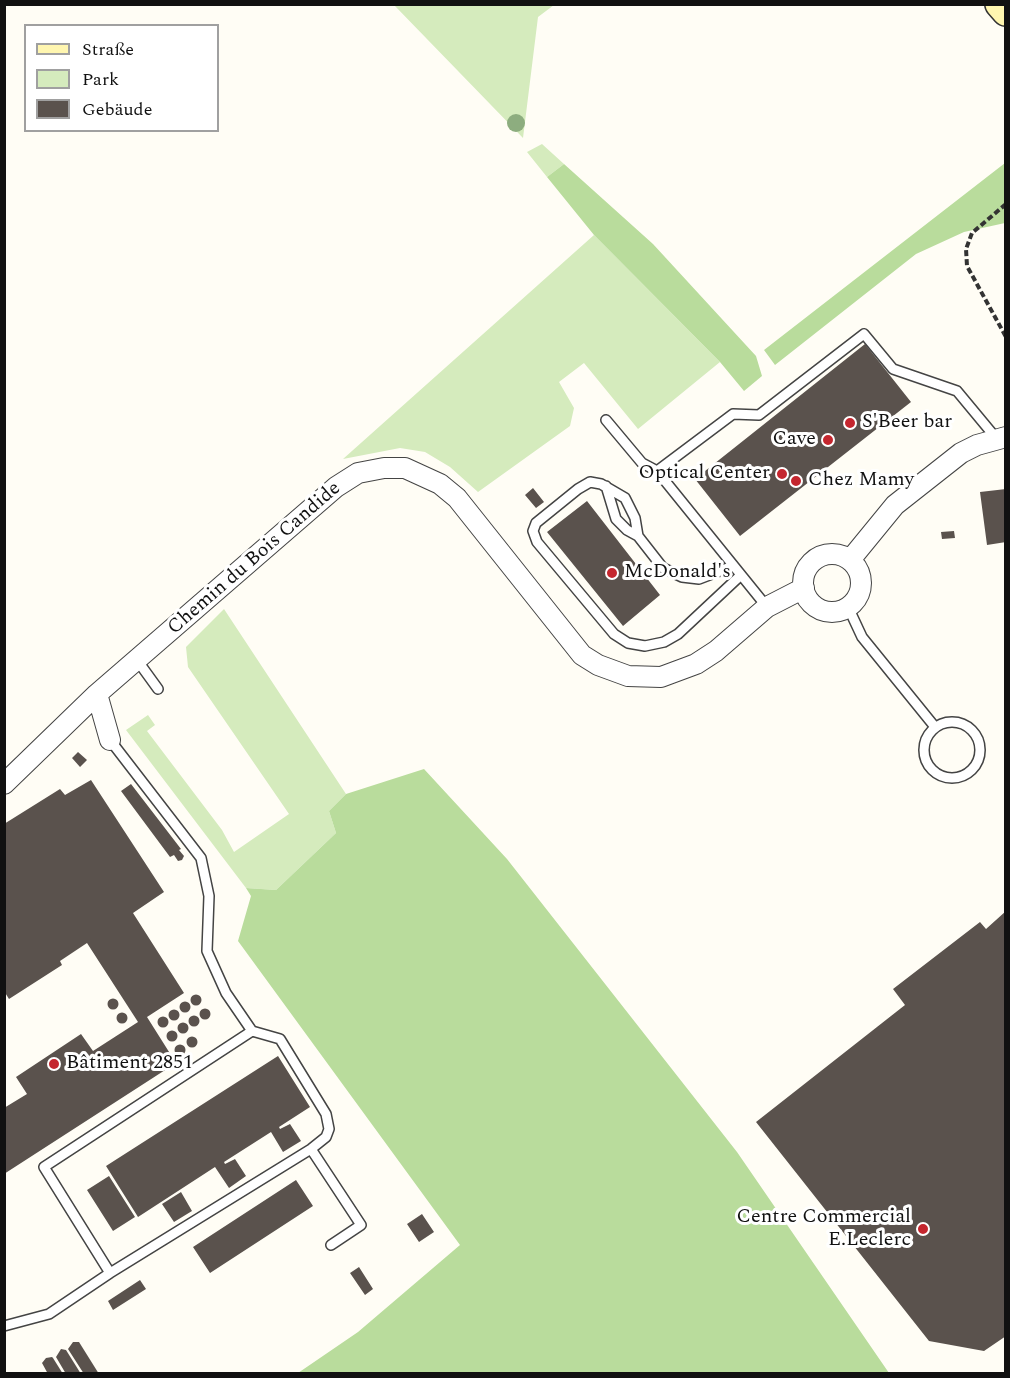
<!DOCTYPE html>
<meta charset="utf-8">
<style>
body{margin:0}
#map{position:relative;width:1010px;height:1378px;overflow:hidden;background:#fffdf5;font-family:Spectral,serif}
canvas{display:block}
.frame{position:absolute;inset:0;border:6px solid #111;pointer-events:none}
.legend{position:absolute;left:24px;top:24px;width:195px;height:108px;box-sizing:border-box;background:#fff;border:2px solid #a0a0a0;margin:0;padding:8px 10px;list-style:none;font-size:18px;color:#111}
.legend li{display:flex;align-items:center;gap:12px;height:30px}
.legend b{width:30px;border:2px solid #a0a0a0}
</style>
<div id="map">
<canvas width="1010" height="1378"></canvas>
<div class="frame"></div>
<ul class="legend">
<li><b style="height:8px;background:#fff6b0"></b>Straße</li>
<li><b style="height:16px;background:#d5ebbd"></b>Park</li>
<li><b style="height:16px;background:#5a524d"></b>Gebäude</li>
</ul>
</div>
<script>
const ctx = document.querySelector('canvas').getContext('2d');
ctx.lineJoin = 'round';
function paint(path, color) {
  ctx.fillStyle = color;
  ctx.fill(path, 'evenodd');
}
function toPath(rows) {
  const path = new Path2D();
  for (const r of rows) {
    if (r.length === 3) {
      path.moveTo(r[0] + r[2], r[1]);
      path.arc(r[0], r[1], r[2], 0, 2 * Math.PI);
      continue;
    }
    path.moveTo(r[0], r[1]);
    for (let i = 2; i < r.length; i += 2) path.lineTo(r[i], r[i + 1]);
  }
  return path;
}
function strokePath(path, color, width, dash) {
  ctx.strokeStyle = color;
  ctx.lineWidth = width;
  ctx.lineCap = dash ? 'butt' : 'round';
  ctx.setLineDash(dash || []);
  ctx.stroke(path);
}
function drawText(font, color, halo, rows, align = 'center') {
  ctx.font = font + ' Spectral,serif';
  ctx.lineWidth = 6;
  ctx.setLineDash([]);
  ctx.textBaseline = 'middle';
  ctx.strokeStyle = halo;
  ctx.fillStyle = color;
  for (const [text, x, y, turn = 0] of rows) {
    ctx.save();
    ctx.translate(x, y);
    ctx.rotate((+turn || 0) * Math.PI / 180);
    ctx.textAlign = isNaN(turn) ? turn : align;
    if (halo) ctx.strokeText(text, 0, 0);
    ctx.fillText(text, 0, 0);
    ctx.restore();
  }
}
const green = toPath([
 [394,5,554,5,538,17,523,138],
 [542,144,564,164,547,177,527,152],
 [594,235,720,362,638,429,584,363,559,382,574,408,570,426,478,492,450,467,425,452,400,448,343,459],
 [224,609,346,794,329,811,336,833,276,890,246,888,126,730,148,715,155,725,147,731,222,830,234,852,289,814,188,667,186,647]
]);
const forest = toPath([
 [1005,163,1005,223,964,232,916,254,775,365,764,350],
 [564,164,653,244,756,356,762,376,744,391,720,362,594,235,547,177],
 [424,769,507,859,737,1152,889,1373,298,1373,358,1332,460,1245,238,941,251,896,246,888,276,890,336,833,329,811,346,794]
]);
const building = toPath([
 [865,344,911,402,740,536,695,479],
 [533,488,544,502,536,508,525,495],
 [1006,489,1006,542,987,545,980,492],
 [587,501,660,595,623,626,547,532],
 [954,531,955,538,942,539,941,532],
 [78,752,87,760,80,767,72,758],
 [91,780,164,892,133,913,184,993,147,1017,176,1063,4,1174,4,1108,27,1094,16,1077,81,1034,93,1051,138,1022,87,943,60,961,62,965,9,999,4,991,4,824,60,789,65,795],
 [131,784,181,849,179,850,184,856,182,860,178,861,174,855,170,857,121,791],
 [1006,911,1006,1336,984,1351,929,1341,756,1122,905,1005,893,989,980,922,986,929],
 [196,1000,5.5],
 [113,1004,5.5],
 [185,1007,5.5],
 [205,1014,5.5],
 [174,1015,5.5],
 [122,1018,5.5],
 [194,1021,5.5],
 [163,1022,5.5],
 [183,1028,5.5],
 [172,1036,5.5],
 [192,1042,5.5],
 [180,1050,5.5],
 [278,1056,310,1107,279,1127,280,1129,290,1124,301,1141,283,1152,271,1132,224,1162,225,1164,235,1159,246,1176,229,1188,215,1167,138,1217,106,1166],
 [109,1176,135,1217,113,1231,87,1190],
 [296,1180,313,1206,210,1273,193,1247],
 [181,1192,192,1211,174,1222,162,1204],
 [422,1214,434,1232,419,1242,407,1224],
 [359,1267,373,1289,365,1295,350,1273],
 [140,1280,146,1289,113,1310,108,1301],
 [73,1342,79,1342,99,1374,84,1374,68,1349],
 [61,1349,66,1350,81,1374,66,1374,56,1357],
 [52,1357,53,1358,63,1374,48,1374,42,1363,46,1358]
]);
const path = toPath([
 [1006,204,972,233,966,249,967,266,1006,337]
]);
const lane = toPath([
 [606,420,642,463,657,471],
 [606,486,616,519,627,530,638,536],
 [733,566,699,579,682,577,663,568,638,536,635,518,625,498,601,484,590,482,578,489,536,523,533,531,537,542,614,634,628,643,645,646,664,642,678,634,741,575],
 [767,607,657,471,733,414,759,415,864,334,893,369,957,391,996,438],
 [848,607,862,637,935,727],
 [137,660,158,689],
 [952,750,28],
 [110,740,201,858,209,896,207,951,226,993,252,1031,280,1039,326,1114,329,1129,326,1137,311,1149,110,1273,44,1167,252,1031],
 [311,1149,361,1225,331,1245],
 [4,1326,49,1314,110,1273]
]);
const street = toPath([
 [832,583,29],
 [850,560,895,505,961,453,977,445,1006,437],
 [97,694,110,740],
 [4,784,97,694,336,487,358,473,384,468,405,468,440,484,457,498,582,655,598,665,628,676,661,677,696,664,716,651,767,607,804,588]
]);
const secondary = toPath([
 [999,4,1006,12]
]);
const trees = [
 [516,123]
];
const markers = [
 [850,423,6,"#c4262e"],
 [828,440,6,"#c4262e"],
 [782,474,6,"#c4262e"],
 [796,481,6,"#c4262e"],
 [612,573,6,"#c4262e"],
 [54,1064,6,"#c4262e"],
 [923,1229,6,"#c4262e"]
];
const poiNames = [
 ["S'Beer bar",862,423],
 ["Cave",816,440,"right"],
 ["Optical Center",770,474,"right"],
 ["Chez Mamy",808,481],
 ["McDonald's",624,573],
 ["Bâtiment 2851",66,1064],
 ["Centre Commercial",911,1218,"right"],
 ["E.Leclerc",911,1241,"right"]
];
const streetNames = [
 ["Chemin du Bois Candide",255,559,-41]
];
paint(green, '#d5ebbd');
paint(forest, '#b9dc9c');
paint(building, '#5a524d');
strokePath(lane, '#444', 12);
strokePath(street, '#444', 22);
strokePath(secondary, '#333', 30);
strokePath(path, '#333', 4, [6, 3]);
strokePath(lane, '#fff', 9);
strokePath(street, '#fff', 20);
strokePath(secondary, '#fff6b0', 27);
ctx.fillStyle = '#8dad7f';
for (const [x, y] of trees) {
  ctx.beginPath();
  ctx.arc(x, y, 9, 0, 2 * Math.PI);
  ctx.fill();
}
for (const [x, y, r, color] of markers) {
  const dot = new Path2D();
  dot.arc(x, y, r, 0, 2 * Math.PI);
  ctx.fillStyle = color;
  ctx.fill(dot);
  strokePath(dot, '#fff', 2);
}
drawText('20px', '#111', '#fff', poiNames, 'left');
drawText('20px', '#111', '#fff', streetNames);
</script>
